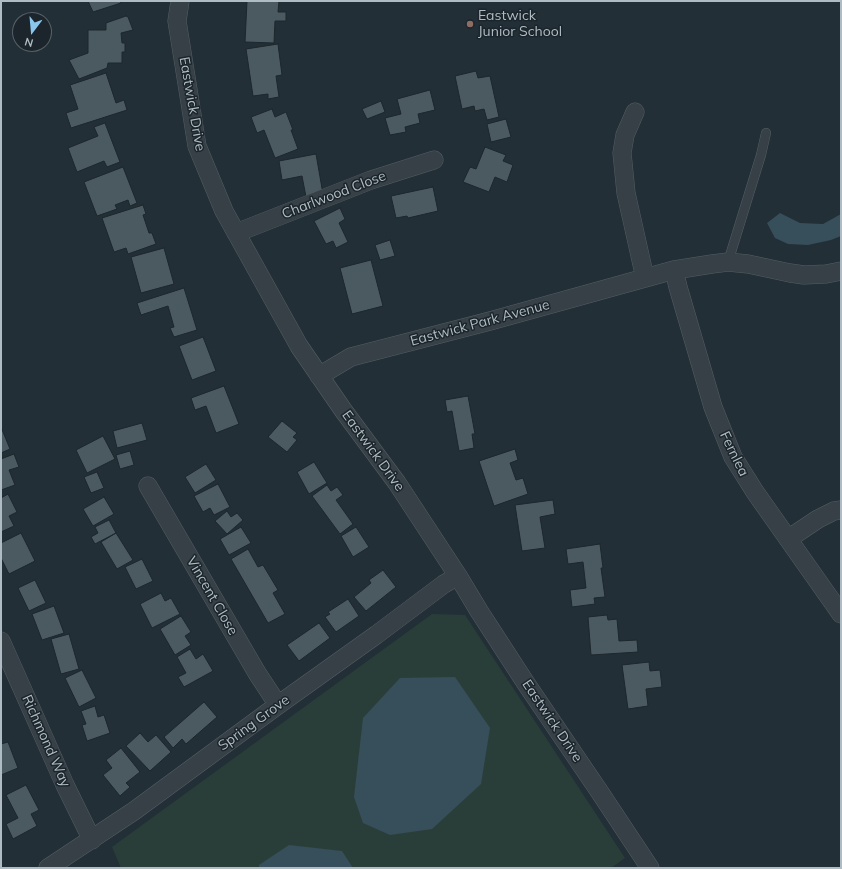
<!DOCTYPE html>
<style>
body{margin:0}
#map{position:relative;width:842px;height:869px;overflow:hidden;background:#222f36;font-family:Mulish,sans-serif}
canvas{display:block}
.frame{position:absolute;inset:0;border:2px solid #b0bcc3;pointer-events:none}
.north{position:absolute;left:12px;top:12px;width:40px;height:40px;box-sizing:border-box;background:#1b252b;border:1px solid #576168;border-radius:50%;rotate:196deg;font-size:11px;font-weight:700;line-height:16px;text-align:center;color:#b0bcc3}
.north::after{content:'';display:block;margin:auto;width:14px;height:18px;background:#8bc7ed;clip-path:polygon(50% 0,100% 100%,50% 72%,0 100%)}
</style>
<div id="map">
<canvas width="842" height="869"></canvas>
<div class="frame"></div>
<div class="north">N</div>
</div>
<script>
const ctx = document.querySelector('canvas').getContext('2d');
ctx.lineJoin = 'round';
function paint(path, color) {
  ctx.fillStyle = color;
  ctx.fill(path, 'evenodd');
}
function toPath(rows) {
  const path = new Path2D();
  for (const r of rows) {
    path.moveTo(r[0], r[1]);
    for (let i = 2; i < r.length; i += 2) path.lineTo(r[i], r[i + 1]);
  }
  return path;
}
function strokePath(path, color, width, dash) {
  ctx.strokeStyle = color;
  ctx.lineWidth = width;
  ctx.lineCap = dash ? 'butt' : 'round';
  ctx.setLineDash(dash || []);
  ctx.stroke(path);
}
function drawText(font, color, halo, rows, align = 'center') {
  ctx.font = font + ' Mulish,sans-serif';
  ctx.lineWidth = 3;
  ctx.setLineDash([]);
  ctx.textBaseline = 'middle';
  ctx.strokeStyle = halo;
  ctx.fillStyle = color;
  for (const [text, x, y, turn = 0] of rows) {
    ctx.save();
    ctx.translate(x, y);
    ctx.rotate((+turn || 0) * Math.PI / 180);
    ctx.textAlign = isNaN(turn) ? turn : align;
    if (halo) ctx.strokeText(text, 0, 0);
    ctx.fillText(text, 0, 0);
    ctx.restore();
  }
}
const green = toPath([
 [432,614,465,615,625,858,611,868,121,868,112,847]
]);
const water = toPath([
 [780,213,800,223,823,224,841,214,841,236,831,240,808,245,788,244,775,238,767,223],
 [455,677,490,728,481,784,432,829,390,835,363,823,354,797,363,718,400,678],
 [289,845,342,851,353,868,259,868,259,865]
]);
const building = toPath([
 [88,1,120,1,121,3,93,12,88,1],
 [247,1,279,1,278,12,286,12,286,21,275,21,274,43,245,42,247,1],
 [126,16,128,17,133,30,121,33,122,43,125,43,125,52,122,52,122,63,108,63,107,68,79,79,69,60,88,53,88,30,106,30,106,23,126,16],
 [278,44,282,75,276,76,279,97,268,99,268,94,253,96,246,49,278,44],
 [476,71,478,78,490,76,499,117,487,120,484,109,475,111,474,106,462,109,455,76,476,71],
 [106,73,116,103,124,100,127,110,71,128,66,113,78,109,70,85,106,73],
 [430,90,435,110,418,114,420,123,405,127,406,132,390,135,385,118,401,114,397,99,430,90],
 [381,101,385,112,367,119,362,109,381,101],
 [272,109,275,117,286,112,293,130,291,130,298,149,275,158,264,130,257,133,251,117,272,109],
 [506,119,511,137,491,142,487,124,506,119],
 [105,123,120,162,107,167,104,161,77,172,68,148,98,136,94,127,105,123],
 [485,147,506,155,503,161,513,165,507,182,495,177,489,192,463,182,470,167,476,169,485,147],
 [316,154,323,194,306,197,302,176,282,180,279,161,316,154],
 [123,167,137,203,130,206,128,200,115,205,117,209,97,216,84,182,123,167],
 [433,187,438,211,408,218,407,216,396,218,391,196,433,187],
 [143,205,146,214,143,215,149,233,152,233,156,244,128,254,126,248,114,252,102,218,143,205],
 [340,208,345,219,339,223,348,242,336,248,333,241,326,244,314,221,340,208],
 [390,240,395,256,380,260,375,245,390,240],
 [164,248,174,284,141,293,131,257,164,248],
 [371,260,383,306,352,314,340,268,371,260],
 [184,288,197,330,174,337,170,328,174,327,168,306,141,315,137,303,184,288],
 [203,337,216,371,192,380,179,346,203,337],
 [224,386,239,424,216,433,206,406,195,410,191,398,224,386],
 [468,396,475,434,472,434,474,448,459,451,452,411,447,412,445,400,468,396],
 [282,421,297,433,293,437,297,440,287,452,268,437,282,421],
 [142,423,147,440,117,448,113,431,142,423],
 [1,427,10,449,1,453,1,427],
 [103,436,115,459,87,473,76,450,103,436],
 [515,449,518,460,510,463,516,480,523,478,528,494,494,506,479,461,515,449],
 [130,451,134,465,120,469,116,455,130,451],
 [14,454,19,467,9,470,15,485,1,490,1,459,14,454],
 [314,462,327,483,309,494,297,472,314,462],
 [206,464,216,480,195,493,185,477,206,464],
 [97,472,104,488,91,493,84,477,97,472],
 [218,484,230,507,214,515,210,508,203,512,194,496,218,484],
 [327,485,331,491,337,487,343,495,336,500,353,524,340,534,312,496,327,485],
 [8,494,17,512,9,516,14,526,1,532,1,498,8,494],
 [104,497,114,514,93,526,83,509,104,497],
 [553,500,555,514,540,517,545,548,522,551,515,505,553,500],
 [227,511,231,517,237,513,243,520,227,534,215,521,227,511],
 [109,520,116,533,95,544,91,537,98,533,95,527,109,520],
 [241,527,251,543,229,555,220,539,241,527],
 [356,527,369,547,353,557,341,536,356,527],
 [21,533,35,561,9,574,1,558,1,543,21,533],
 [116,533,133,560,117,569,101,542,116,533],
 [600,544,603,568,601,568,605,597,594,598,595,604,572,607,570,590,586,588,583,562,568,564,566,549,600,544],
 [248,549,258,567,263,565,278,590,273,593,285,614,268,623,231,559,248,549],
 [142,559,153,581,136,589,125,567,142,559],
 [383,570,396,587,366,611,354,597,371,583,369,580,383,570],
 [35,580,46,603,29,611,18,588,35,580],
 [161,593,165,601,171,598,180,614,152,628,140,604,161,593],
 [348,599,359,616,336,632,325,617,330,614,328,612,348,599],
 [54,606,64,633,42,640,32,614,54,606],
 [607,615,608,620,617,619,619,641,637,640,638,652,591,655,588,617,607,615],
 [181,616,191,632,185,636,191,645,175,655,160,629,181,616],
 [319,623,330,638,299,661,287,645,319,623],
 [69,634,79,669,61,674,51,639,69,634],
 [190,649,196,659,203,654,213,671,184,687,178,677,186,673,177,657,190,649],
 [649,662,650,671,660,670,662,687,646,689,648,706,628,709,622,665,649,662],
 [82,670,96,698,79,707,65,678,82,670],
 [204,702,217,717,186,744,182,739,173,748,164,737,204,702],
 [95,706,98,717,104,715,110,733,87,741,82,725,86,724,81,711,95,706],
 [140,733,148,742,156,735,171,752,150,771,126,746,140,733],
 [8,742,18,768,1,775,1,744,8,742],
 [121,748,140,772,126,783,130,787,120,796,103,775,112,768,106,760,121,748],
 [26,785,39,810,31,814,37,826,13,839,6,824,18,818,6,795,26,785]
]);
const service = toPath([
 [728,262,761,155,766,133]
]);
const minor = toPath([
 [180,1,177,21,197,146,224,211,299,346,343,410,397,483,458,576,479,611,525,682,599,791,650,868],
 [635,112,625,135,622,153,626,193,645,278],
 [236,233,371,180,434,160],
 [674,270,678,287,713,407,733,457,755,492,841,614],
 [319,376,351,357,490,321,674,270,712,264,728,262,748,264,790,273,804,275,826,274,841,271],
 [148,486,257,673,278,705],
 [788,539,818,519,834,511,841,510],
 [1,641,65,785,92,840],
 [48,868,134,811,278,705,376,635,444,584,458,576]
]);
const markers = [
 [470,24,4,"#8d6e63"]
];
const poiNames = [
 ["Eastwick",478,16],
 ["Junior School",478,32]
];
const streetNames = [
 ["Eastwick Drive",192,104,80],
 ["Charlwood Close",334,195,-21],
 ["Eastwick Park Avenue",480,323,-15],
 ["Eastwick Drive",373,451,54],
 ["Fernlea",734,454,64],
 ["Vincent Close",212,596,60],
 ["Eastwick Drive",552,721,56],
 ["Spring Grove",254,723,-36],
 ["Richmond Way",46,741,66]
];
paint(green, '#2a3e39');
paint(water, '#374e5b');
paint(building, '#4b5a61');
strokePath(building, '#1d272d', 1);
strokePath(service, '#535e64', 10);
strokePath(minor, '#535e64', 19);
strokePath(service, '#364046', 9);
strokePath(minor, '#364046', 18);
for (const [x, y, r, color] of markers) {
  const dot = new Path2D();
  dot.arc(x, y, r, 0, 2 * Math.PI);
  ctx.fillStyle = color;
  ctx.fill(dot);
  strokePath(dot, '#1b252b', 1.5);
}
drawText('14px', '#b0bcc3', '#1b252b', poiNames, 'left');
drawText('14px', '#b0bcc3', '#1b252b', streetNames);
</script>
